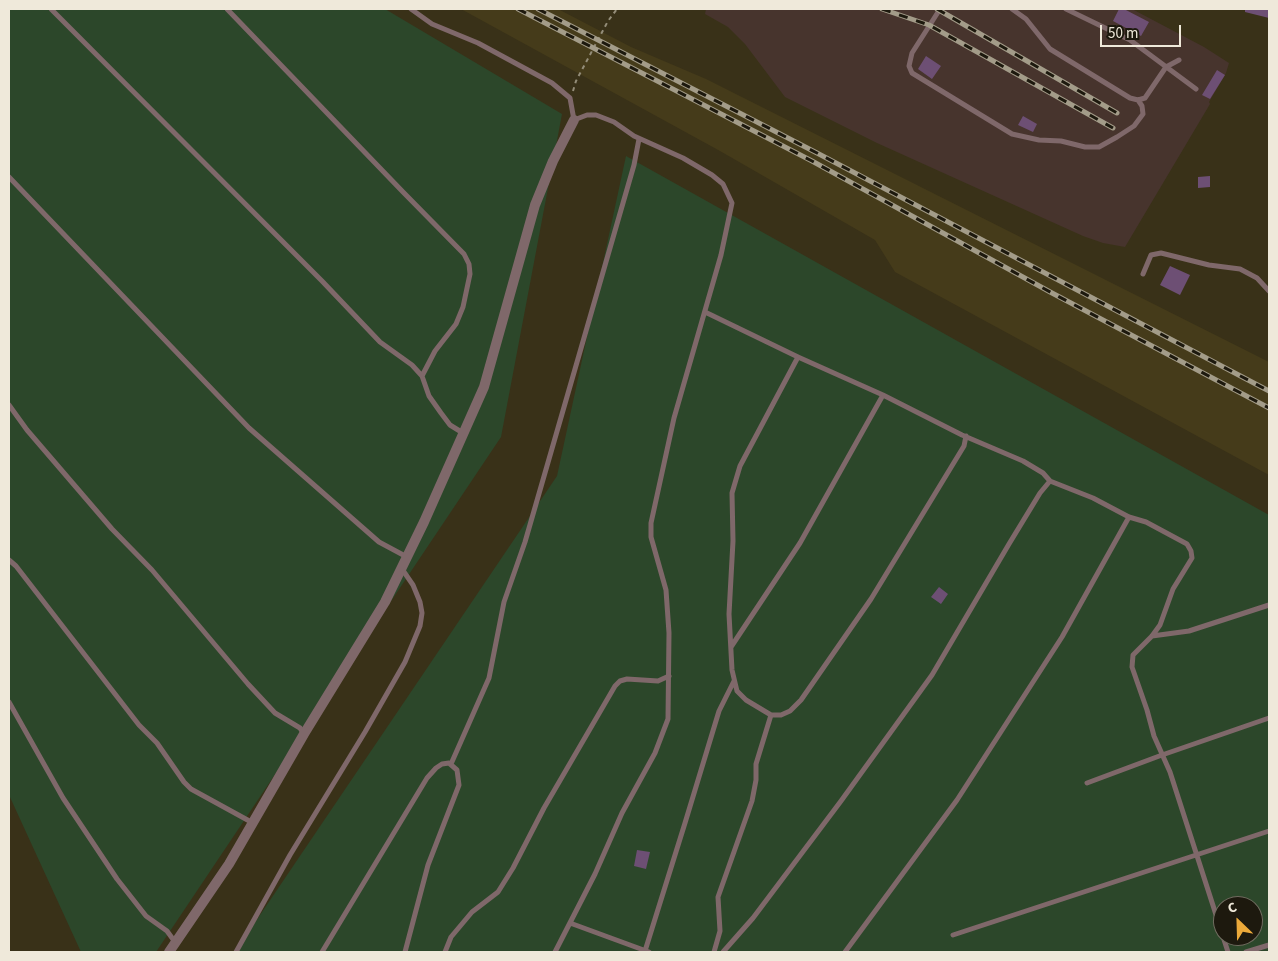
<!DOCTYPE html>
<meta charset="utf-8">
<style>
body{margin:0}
#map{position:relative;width:1278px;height:961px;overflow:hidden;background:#393118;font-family:"Source Sans 3",sans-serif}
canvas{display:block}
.frame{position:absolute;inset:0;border:10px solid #efe9da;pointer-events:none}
.north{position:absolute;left:1213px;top:896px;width:50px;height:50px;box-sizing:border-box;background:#1d190e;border:1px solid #716c60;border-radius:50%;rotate:336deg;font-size:14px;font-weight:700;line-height:20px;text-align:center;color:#efe9da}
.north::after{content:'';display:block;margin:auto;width:18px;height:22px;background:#eba93a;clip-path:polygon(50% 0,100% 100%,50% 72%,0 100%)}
.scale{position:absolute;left:1100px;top:25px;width:81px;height:22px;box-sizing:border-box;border:2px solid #efe9da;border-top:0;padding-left:6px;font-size:15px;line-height:18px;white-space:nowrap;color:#efe9da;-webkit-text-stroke:4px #1d190e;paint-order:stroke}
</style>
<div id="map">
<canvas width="1278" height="961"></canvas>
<div class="frame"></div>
<div class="north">С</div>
<div class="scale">50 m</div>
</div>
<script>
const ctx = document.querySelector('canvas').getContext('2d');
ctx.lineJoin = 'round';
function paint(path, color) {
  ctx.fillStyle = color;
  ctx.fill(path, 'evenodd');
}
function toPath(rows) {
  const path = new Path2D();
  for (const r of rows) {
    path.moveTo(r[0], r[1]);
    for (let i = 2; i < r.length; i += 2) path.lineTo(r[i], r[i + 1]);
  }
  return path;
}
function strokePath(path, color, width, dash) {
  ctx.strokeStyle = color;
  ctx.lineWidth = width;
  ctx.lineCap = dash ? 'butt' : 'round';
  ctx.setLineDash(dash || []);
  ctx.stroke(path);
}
const industrial = toPath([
 [706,9,1132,9,1204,47,1229,63,1226,73,1209,102,1210,104,1125,247,1103,243,1083,236,877,143,785,97,745,44,728,27,705,14]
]);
const built = toPath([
 [461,9,558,9,631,47,706,79,1269,362,1269,475,895,272,875,240,720,151]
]);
const green = toPath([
 [9,9,385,9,562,114,501,437,156,952,81,952,9,795],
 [626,156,1269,515,1269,952,235,952,557,476],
 [1223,906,1253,906,1253,936,1223,936]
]);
const building = toPath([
 [1119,9,1124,9,1149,22,1141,36,1113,21],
 [1245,9,1269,9,1269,18,1245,12],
 [926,56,941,66,932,79,918,69],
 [1217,70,1225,75,1210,99,1202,95],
 [1023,116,1037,124,1033,132,1018,125],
 [1210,176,1210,187,1198,188,1198,177],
 [1170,266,1190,275,1180,295,1160,285],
 [939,587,948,594,941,604,931,597],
 [637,850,650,852,646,869,634,866]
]);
const path = toPath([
 [573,91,576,81,608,21,617,9]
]);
const service = toPath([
 [51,9,322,281,380,342,412,365,422,376,429,396,441,413,450,425,463,433],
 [227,9,403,192,464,254,469,264,470,274,463,307,456,324,435,351,422,376],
 [411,9,432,24,478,43,552,83,570,98,574,120,587,115,596,115,614,122,634,136,683,158,712,175,723,184,732,203,721,255,674,418,651,523,651,537,666,590,669,633,668,719,655,753,622,813,595,874,555,952],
 [940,9,912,53,909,66,912,73,1012,134,1039,140,1061,141,1085,147,1099,147,1117,137,1134,126,1143,114,1142,106,1138,100],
 [1012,9,1026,19,1050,49,1130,98,1138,100,1145,98,1166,67,1179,60],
 [1066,9,1130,40,1196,89],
 [9,177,249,428,379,542,407,557],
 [1143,274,1151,255,1161,253,1209,265,1240,269,1257,278,1269,291],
 [705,312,798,357,883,395,962,435,1023,461,1043,473,1050,481,1093,498,1129,517,1146,522,1187,544,1191,551,1192,558,1173,589,1160,625,1152,636,1133,655,1132,667,1147,710,1154,736,1170,772,1228,952],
 [798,357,740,466,732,493,733,541,729,614,732,670,737,691,746,700,771,715,781,715,790,711,801,700,871,599,964,446,966,436],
 [9,405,27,430,112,529,152,570,248,684,275,713,300,728,304,734],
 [9,560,16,566,139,725,157,743,184,782,191,789,253,823],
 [1152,636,1189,631,1269,605],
 [731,647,800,543,883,395],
 [9,702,63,798,117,879,146,916,167,931,175,942],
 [451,764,489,678,504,602,525,542,634,165,639,139],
 [1087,783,1162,755,1269,718],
 [570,923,649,952],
 [953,935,1269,831],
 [236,952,290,855,365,732,405,662,420,626,422,613,420,602,413,585,402,569],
 [322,952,427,778,436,768,442,764,449,763,457,770,459,785,428,865,405,952],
 [445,952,451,937,472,912,498,892,513,868,544,808,615,686,620,681,627,679,658,681,669,676],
 [643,952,645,951,685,823,719,711,734,681],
 [714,952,720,931,718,897,752,801,756,780,756,764,771,715],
 [723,952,753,918,841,801,932,675,1009,544,1040,493,1050,481],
 [845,952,957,800,1062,637,1129,517],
 [1246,952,1269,945]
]);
const minor = toPath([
 [169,952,229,864,304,734,385,602,424,522,484,387,535,205,553,161,574,120]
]);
const rail = toPath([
 [518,9,812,161,1052,293,1269,408],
 [538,9,817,153,1269,391],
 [882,9,929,25,1113,128],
 [937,9,1117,113]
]);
paint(industrial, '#47342d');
paint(built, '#453b1a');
paint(green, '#2c472a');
paint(building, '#6d4f74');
strokePath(path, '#948d79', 2, [4, 4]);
strokePath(service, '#7f686a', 5);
strokePath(minor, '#7f686a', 10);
strokePath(rail, '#a39c89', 5);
strokePath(rail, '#1d190e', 3, [9]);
</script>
